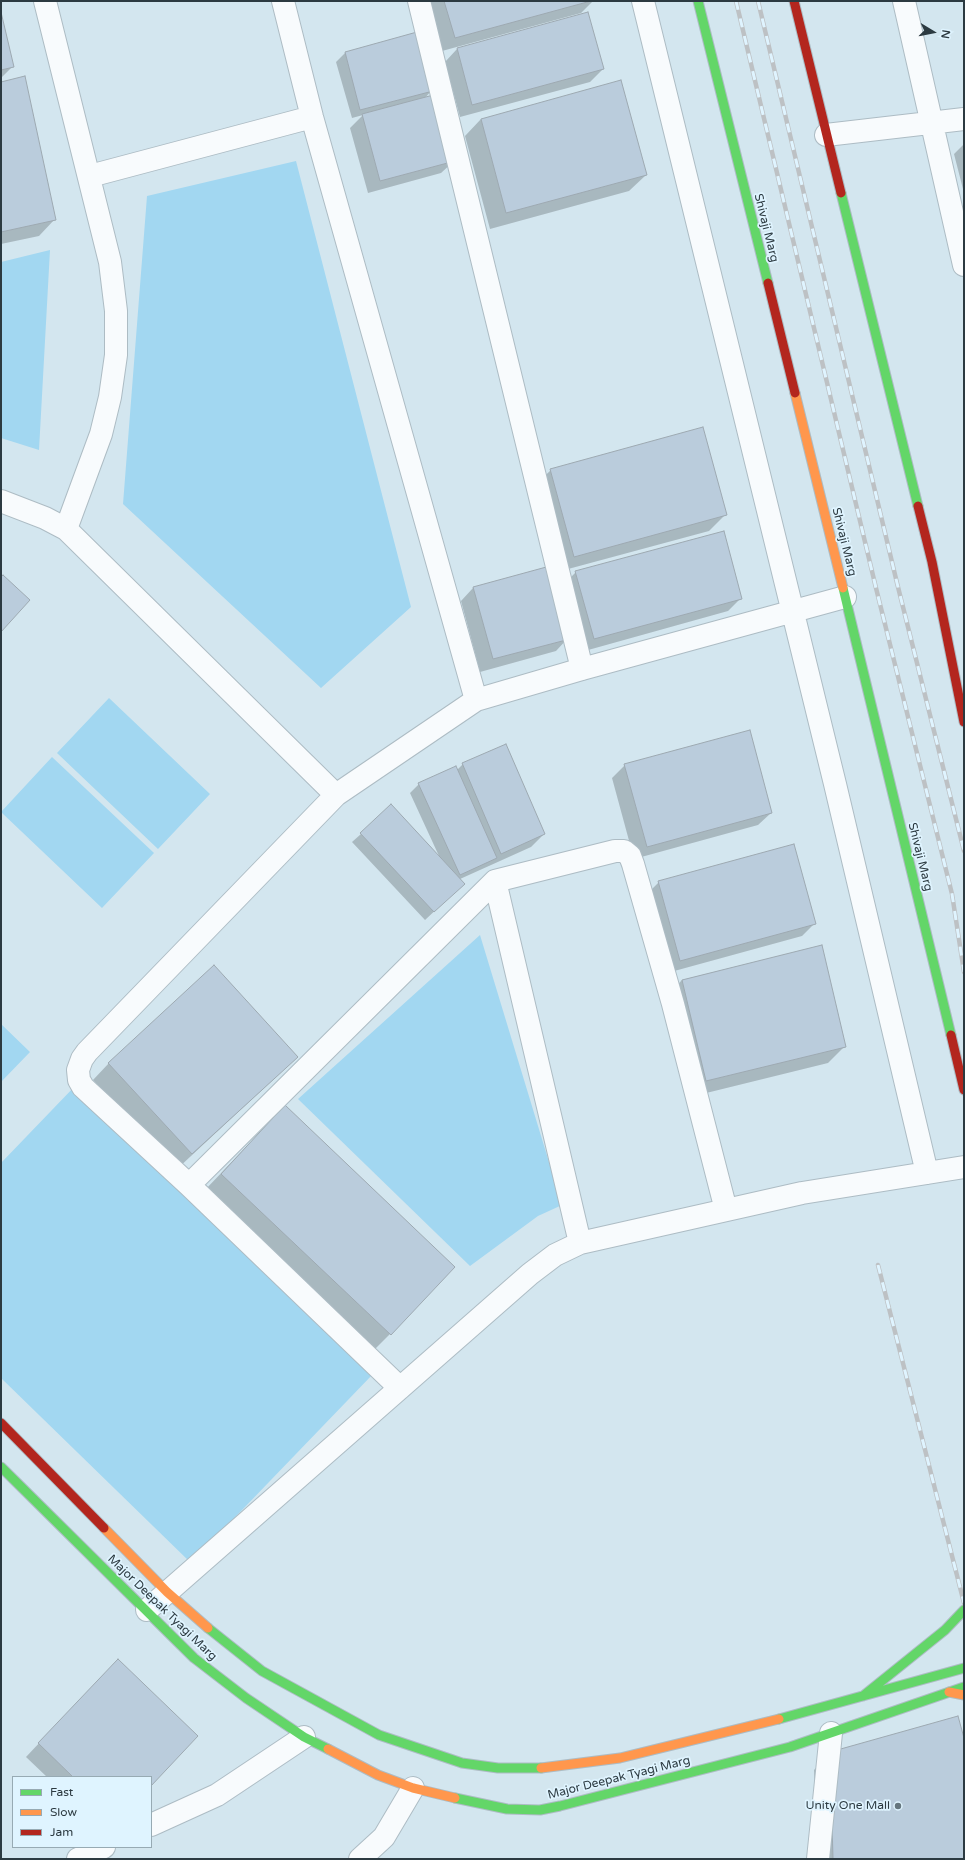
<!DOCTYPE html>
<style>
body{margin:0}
#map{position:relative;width:965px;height:1860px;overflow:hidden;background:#d3e6ef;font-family:"Varela Round",sans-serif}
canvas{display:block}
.frame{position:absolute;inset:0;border:2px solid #2c3a41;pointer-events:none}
.legend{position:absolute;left:12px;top:1776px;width:140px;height:72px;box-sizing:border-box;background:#dff4ff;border:1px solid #97aab3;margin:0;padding:5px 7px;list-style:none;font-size:12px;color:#2c3a41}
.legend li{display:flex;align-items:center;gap:8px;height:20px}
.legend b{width:20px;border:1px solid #97aab3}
.north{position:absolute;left:913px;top:12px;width:40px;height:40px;-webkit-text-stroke:3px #dff4ff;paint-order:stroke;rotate:100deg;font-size:11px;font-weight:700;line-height:16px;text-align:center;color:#2c3a41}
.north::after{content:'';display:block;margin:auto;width:14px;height:18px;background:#2c3a41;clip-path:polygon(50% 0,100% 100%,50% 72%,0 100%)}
</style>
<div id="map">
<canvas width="965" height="1860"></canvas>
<div class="frame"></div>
<ul class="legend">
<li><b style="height:5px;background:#63d668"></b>Fast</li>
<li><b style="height:5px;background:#ff974d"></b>Slow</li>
<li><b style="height:5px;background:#b3261e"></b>Jam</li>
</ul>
<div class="north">N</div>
</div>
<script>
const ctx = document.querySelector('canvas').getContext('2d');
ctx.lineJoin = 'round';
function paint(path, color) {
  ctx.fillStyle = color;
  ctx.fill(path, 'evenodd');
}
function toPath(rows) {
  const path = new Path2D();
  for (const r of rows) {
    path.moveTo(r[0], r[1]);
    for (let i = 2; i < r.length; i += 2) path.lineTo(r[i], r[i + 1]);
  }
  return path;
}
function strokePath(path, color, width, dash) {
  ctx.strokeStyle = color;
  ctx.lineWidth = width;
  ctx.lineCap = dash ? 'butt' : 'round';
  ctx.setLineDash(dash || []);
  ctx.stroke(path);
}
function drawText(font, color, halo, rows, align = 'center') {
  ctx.font = font + ' "Varela Round",sans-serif';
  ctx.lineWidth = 3.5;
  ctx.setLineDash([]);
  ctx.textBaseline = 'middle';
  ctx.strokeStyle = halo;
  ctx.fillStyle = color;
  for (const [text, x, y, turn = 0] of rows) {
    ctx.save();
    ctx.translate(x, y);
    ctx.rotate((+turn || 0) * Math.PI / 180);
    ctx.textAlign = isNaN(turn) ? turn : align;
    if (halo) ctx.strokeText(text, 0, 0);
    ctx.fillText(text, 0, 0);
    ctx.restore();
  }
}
const green = toPath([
 [296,161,411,607,321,688,123,504,147,196],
 [50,250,39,450,1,438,1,262],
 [109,698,210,794,158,849,57,753],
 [52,757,154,853,102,908,1,812],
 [480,935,562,1205,538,1216,470,1266,298,1099],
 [1,1024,30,1052,1,1082],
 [76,1085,373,1374,191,1563,1,1378,1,1163]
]);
const shadow = toPath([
 [428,1,593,1,581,13,442,51],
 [1,17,13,66,1,78],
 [417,33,432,90,424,99,454,161,441,173,368,193,350,128,363,115,352,118,336,62,345,53],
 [457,49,603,69,590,82,460,117,445,62],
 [1,83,55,219,39,236,1,244],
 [481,119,646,175,629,191,490,229,465,136],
 [964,144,964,193,954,154],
 [551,470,726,514,709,531,557,572,534,486],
 [576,572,741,598,728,611,581,652,563,585],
 [473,588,568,638,556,651,480,672,461,601],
 [463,764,544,834,531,847,460,879,455,892,425,920,352,842,361,834,439,856,410,793,419,784,457,770],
 [625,765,771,813,758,825,634,859,612,778],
 [659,882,814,924,802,936,667,973,646,895],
 [682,980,845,1046,828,1063,690,1097,666,997],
 [109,1063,280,1073,176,1170,93,1080],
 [285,1106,390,1334,374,1350,205,1190],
 [105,1673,197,1736,151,1784,151,1777,47,1777,26,1757],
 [964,1741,964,1859,817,1859,814,1770,830,1753]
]);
const building = toPath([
 [444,1,591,1,455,38,444,1],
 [1,12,14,67,1,70,1,12],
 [588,12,604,69,472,105,457,48,588,12],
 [417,32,433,91,360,110,345,52,417,32],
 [25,76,56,220,1,232,1,82,25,76],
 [621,80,647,175,506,213,481,119,621,80],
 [437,94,455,161,380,181,362,114,437,94],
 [703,427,727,515,574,557,550,469,703,427],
 [724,531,742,599,594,639,575,571,724,531],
 [550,566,570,639,493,659,473,587,550,566],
 [3,575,30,600,1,632,1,577,3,575],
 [750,730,772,813,647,847,624,764,750,730],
 [506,744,545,834,501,854,462,763,506,744],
 [456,766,497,858,460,875,418,783,456,766],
 [391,804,465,884,434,912,360,833,391,804],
 [794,844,816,924,680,961,658,881,794,844],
 [822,945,846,1047,706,1081,682,980,822,945],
 [214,965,298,1057,192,1154,108,1063,214,965],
 [285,1105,455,1267,391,1335,221,1174,285,1105],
 [118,1659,198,1736,151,1786,151,1777,73,1777,38,1743,118,1659],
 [958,1716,964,1738,964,1859,833,1859,830,1752,958,1716]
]);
const street = toPath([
 [45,1,110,262,116,311,116,355,110,397,101,434,66,529],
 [283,1,312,117,476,700],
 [419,1,582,669],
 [643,1,835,784,927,1173],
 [904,1,964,265],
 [826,135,964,119],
 [90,176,312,117],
 [1,501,45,518,66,529,336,795],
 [495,881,580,1243],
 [189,1185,495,881,615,851,624,851,630,856,633,864,673,1004,726,1210],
 [400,1388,189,1185,83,1087,79,1080,78,1070,82,1059,87,1052,336,795,476,700,582,669,845,597],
 [147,1610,530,1274,555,1255,580,1243,802,1193,964,1167],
 [151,1825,217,1795,304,1737],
 [78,1859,104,1847],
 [360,1859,384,1837,413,1788],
 [818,1859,831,1733]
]);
const fast = toPath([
 [698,1,768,283],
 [841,193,918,506],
 [843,588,951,1035],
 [1,1467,194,1658,246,1698,304,1737,328,1749],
 [208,1628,262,1671,379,1735,462,1763,498,1768,541,1768],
 [863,1696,945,1630,964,1610],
 [779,1719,964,1668],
 [455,1798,507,1809,540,1810,560,1806,790,1747,964,1687]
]);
const slow = toPath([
 [795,393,843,588],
 [104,1528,167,1592,208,1628],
 [949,1692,964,1695],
 [328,1749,378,1775,413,1788,455,1798],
 [541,1768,620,1758,779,1719]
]);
const jam = toPath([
 [794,1,841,193],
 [768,283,795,393],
 [918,506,932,562,964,722],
 [951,1035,964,1090],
 [1,1423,104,1528]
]);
const rail = toPath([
 [736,1,876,588,952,894,964,972],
 [758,1,897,583,964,851],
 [878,1265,964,1603]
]);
const markers = [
 [898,1806,4,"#66767e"]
];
const streetNames = [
 ["Shivaji Marg",766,228,76],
 ["Shivaji Marg",844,542,76],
 ["Shivaji Marg",920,857,76],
 ["Major Deepak Tyagi Marg",162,1608,44],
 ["Major Deepak Tyagi Marg",619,1778,-14]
];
const poiNames = [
 ["Unity One Mall",890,1806]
];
paint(green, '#a2d7f1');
paint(shadow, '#0003');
paint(building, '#baccdc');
strokePath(building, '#9da9b1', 1);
strokePath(street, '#adbcc4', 24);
strokePath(fast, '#adbcc4', 11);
strokePath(slow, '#adbcc4', 11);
strokePath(jam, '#adbcc4', 11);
strokePath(street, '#f8fbfd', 22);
strokePath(fast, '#63d668', 9);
strokePath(slow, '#ff974d', 9);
strokePath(jam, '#b3261e', 9);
strokePath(rail, '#bdc1c4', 4.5);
strokePath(rail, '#dff4ff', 3, [9]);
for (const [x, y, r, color] of markers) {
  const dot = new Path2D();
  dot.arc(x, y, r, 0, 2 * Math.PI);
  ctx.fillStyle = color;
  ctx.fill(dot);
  strokePath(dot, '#dff4ff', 1.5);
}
drawText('12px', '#2c3a41', '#dff4ff', streetNames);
drawText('12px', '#2c3a41', '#dff4ff', poiNames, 'right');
</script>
